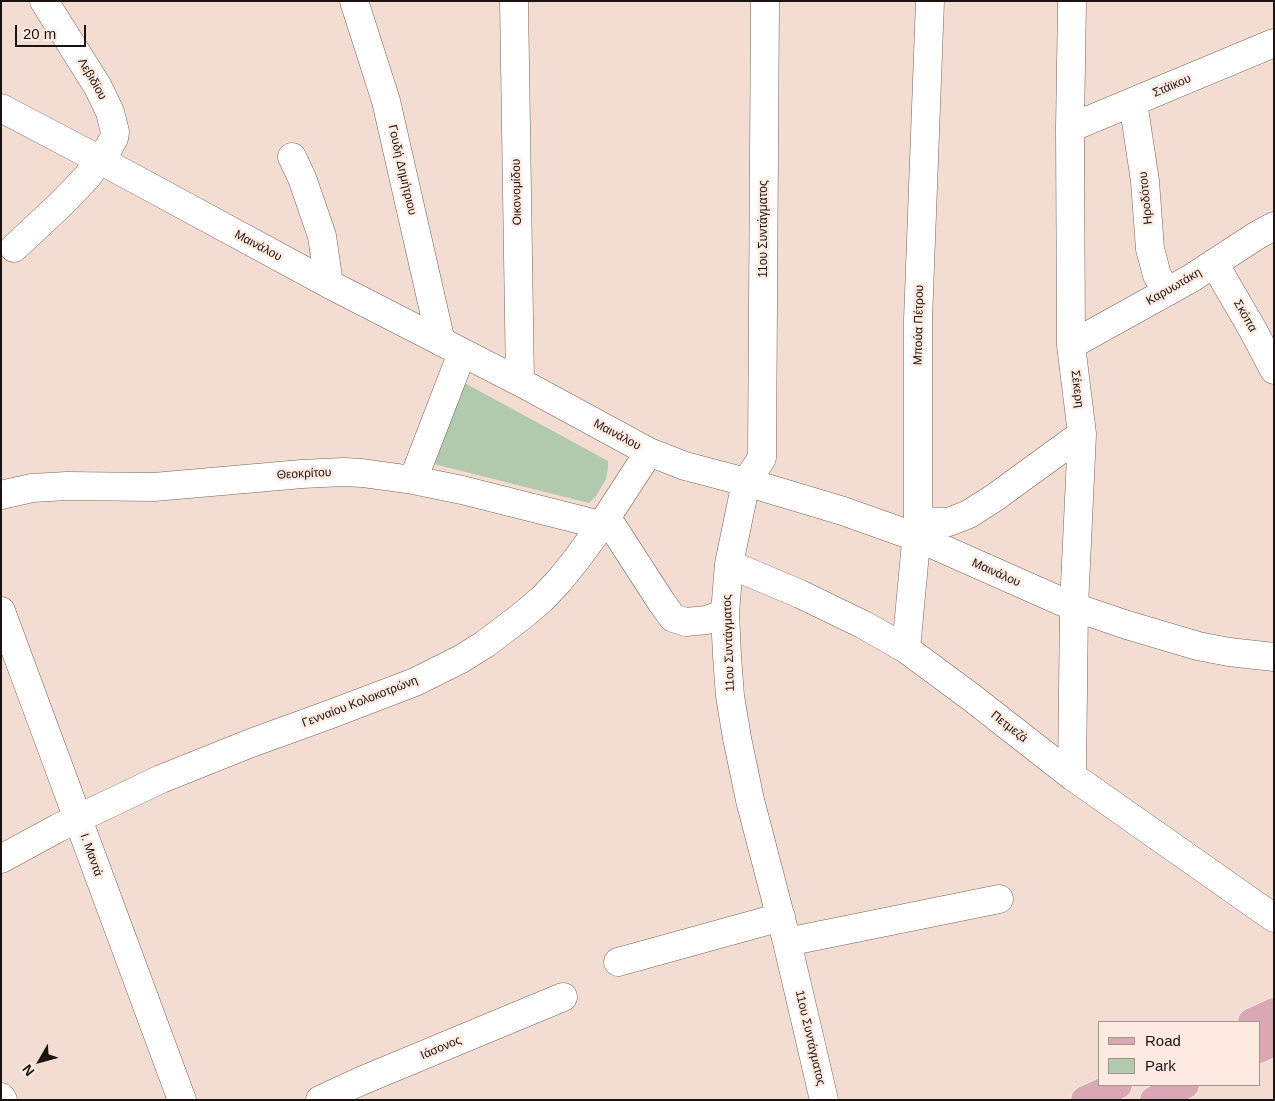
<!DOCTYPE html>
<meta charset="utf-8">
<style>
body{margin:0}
#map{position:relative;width:1275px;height:1101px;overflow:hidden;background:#f3dcd1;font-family:Arial,sans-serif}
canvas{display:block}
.frame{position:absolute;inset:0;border:2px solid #1b130f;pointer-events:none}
.legend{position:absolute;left:1098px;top:1021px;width:162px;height:65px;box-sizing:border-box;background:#fdeae1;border:1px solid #a3948d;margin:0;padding:6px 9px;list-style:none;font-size:15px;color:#1b130f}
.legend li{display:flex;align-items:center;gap:10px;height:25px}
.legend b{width:25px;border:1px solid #a3948d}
.north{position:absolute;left:15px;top:1036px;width:50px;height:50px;-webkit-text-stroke:4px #fdeae1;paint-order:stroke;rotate:232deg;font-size:14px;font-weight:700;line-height:20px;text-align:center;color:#1b130f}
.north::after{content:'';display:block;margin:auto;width:18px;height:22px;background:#1b130f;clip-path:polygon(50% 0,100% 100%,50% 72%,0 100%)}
.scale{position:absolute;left:15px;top:25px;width:71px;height:22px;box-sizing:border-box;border:2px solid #1b130f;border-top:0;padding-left:6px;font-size:15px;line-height:18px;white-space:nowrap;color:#1b130f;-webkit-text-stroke:4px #fdeae1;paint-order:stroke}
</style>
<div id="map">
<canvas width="1275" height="1101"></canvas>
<div class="frame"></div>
<ul class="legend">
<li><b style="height:6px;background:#daa7b4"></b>Road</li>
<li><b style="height:14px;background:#b1c9ad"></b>Park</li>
</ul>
<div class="north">N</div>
<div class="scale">20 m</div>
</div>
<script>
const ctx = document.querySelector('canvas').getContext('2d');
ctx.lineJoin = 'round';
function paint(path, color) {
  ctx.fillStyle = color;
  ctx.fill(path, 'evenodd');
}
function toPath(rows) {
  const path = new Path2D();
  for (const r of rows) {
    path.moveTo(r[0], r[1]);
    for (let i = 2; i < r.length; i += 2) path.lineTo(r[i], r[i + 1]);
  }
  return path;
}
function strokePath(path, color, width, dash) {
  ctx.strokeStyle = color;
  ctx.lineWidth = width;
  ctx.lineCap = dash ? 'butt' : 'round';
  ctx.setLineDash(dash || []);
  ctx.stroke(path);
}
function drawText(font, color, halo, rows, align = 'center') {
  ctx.font = font + ' Arial,sans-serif';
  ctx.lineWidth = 4.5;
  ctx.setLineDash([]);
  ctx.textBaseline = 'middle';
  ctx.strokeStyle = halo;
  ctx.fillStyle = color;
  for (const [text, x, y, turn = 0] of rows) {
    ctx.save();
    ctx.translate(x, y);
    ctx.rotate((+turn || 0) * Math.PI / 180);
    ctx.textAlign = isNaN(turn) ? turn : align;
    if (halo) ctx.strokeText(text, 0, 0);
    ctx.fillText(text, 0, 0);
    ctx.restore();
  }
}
const green = toPath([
 [459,380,608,461,608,468,606,479,596,496,589,503,426,462]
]);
const minor = toPath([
 [354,1,386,101,441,342],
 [514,1,520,382],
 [765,1,762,458,746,482,729,564,725,613,727,656,730,696,737,738,750,800,787,942,824,1100],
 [1133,102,1145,181,1150,249,1157,275,1167,292],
 [1,108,100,160,329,284,520,382,649,452,685,466,746,482,843,511,916,537,1074,607,1127,625,1198,646,1229,652,1274,657],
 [1070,128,1274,43],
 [292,157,302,178,322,236,329,284],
 [14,248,62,203,87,177,109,147,114,138,115,132,110,112,98,87,44,1],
 [1214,263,1253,330,1274,370],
 [1071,345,1190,279,1256,236,1274,226],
 [413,480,462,353],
 [1,495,32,488,67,486,154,487,302,474,344,472,362,473,413,480,462,490,581,520,601,526],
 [607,518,662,603,673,618,686,622,707,620,725,613],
 [918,521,949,522,969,514,994,498,1082,434],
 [729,564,800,594,864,625,906,649,971,697,1072,776,1274,918],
 [1,611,182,1100],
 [906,649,918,521,918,320,930,1],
 [1072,776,1074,607,1082,434,1071,345,1070,128,1072,1],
 [1,859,58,828,161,779,251,743,331,714,415,682,461,659,485,644,522,616,542,599,559,581,576,560,601,526,649,452],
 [787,942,999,899],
 [618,962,781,917],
 [1,1097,3,1100],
 [320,1100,361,1081,563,997]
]);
const major = toPath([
 [1252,1022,1274,1012],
 [1259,1049,1274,1042],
 [1085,1100,1118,1085],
 [1154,1100,1185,1085]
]);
const streetNames = [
 ["Λεβιδίου",92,79,60],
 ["Στάϊκου",1172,86,-23],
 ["Γουδή Δημήτριου",402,170,77],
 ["Οικονομίδου",517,192,-91],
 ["Ηροδότου",1146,198,-96],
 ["11ου Συντάγματος",764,229,-90],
 ["Μαινάλου",258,246,28],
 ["Καρυωτάκη",1174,287,-30],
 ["Σκόπα",1245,316,60],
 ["Μπούα Πέτρου",919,325,-89],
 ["Σέκερη",1077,389,83],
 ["Μαινάλου",617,435,28],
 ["Θεοκρίτου",304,474,-3],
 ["Μαινάλου",996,573,24],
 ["11ου Συντάγματος",729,643,-92],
 ["Γενναίου Κολοκοτρώνη",360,702,-21],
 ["Πετμεζά",1009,727,38],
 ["Ι. Μαντά",91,855,70],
 ["11ου Συντάγματος",810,1038,77],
 ["Ιάσονος",441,1048,-23]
];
paint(green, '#b1c9ad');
strokePath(minor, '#78645b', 29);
strokePath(major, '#fff', 29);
strokePath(minor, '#fff', 28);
strokePath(major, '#daa7b4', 28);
drawText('12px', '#1b130f', '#fdeae1', streetNames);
</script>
